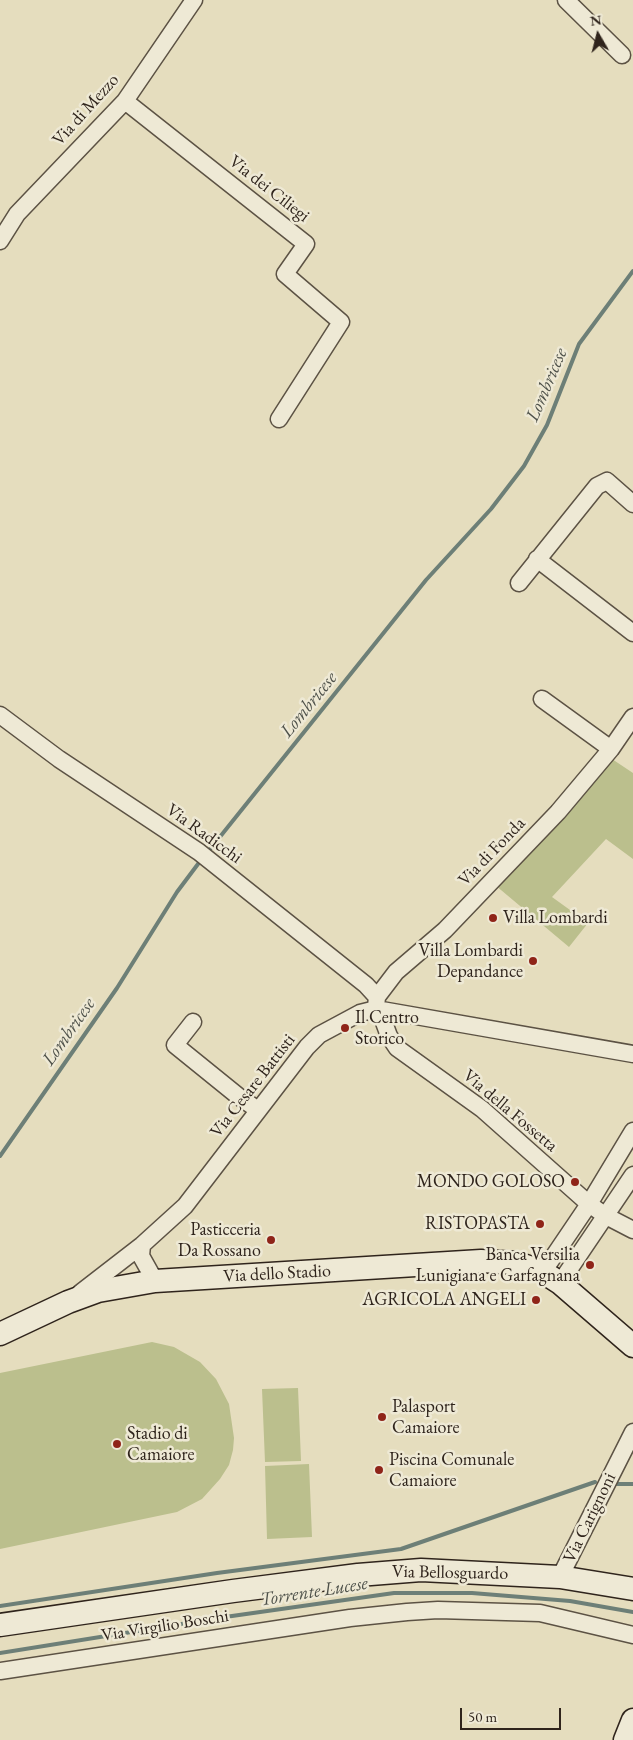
<!DOCTYPE html>
<style>
body{margin:0}
#map{position:relative;width:633px;height:1740px;overflow:hidden;background:#e5ddbe;font-family:"EB Garamond",serif}
canvas{display:block}
.north{position:absolute;left:573px;top:10px;width:50px;height:50px;-webkit-text-stroke:4px #eee9d5;paint-order:stroke;rotate:352deg;font-size:14px;font-weight:700;line-height:20px;text-align:center;color:#2f241c}
.north::after{content:'';display:block;margin:auto;width:18px;height:22px;background:#2f241c;clip-path:polygon(50% 0,100% 100%,50% 72%,0 100%)}
.scale{position:absolute;left:460px;top:1708px;width:101px;height:22px;box-sizing:border-box;border:2px solid #2f241c;border-top:0;padding-left:6px;font-size:15px;line-height:18px;white-space:nowrap;color:#2f241c;-webkit-text-stroke:4px #eee9d5;paint-order:stroke}
</style>
<div id="map">
<canvas width="633" height="1740"></canvas>
<div class="north">N</div>
<div class="scale">50 m</div>
</div>
<script>
const ctx = document.querySelector('canvas').getContext('2d');
ctx.lineJoin = 'round';
function paint(path, color) {
  ctx.fillStyle = color;
  ctx.fill(path, 'evenodd');
}
function toPath(rows) {
  const path = new Path2D();
  for (const r of rows) {
    path.moveTo(r[0], r[1]);
    for (let i = 2; i < r.length; i += 2) path.lineTo(r[i], r[i + 1]);
  }
  return path;
}
function strokePath(path, color, width, dash) {
  ctx.strokeStyle = color;
  ctx.lineWidth = width;
  ctx.lineCap = dash ? 'butt' : 'round';
  ctx.setLineDash(dash || []);
  ctx.stroke(path);
}
function drawText(font, color, halo, rows, align = 'center') {
  ctx.font = font + ' "EB Garamond",serif';
  ctx.lineWidth = 5;
  ctx.setLineDash([]);
  ctx.textBaseline = 'middle';
  ctx.strokeStyle = halo;
  ctx.fillStyle = color;
  for (const [text, x, y, turn = 0] of rows) {
    ctx.save();
    ctx.translate(x, y);
    ctx.rotate((+turn || 0) * Math.PI / 180);
    ctx.textAlign = isNaN(turn) ? turn : align;
    if (halo) ctx.strokeText(text, 0, 0);
    ctx.fillText(text, 0, 0);
    ctx.restore();
  }
}
const green = toPath([
 [612,759,633,773,633,859,606,839,552,897,588,923,569,947,495,885],
 [152,1342,174,1347,200,1362,216,1379,229,1404,234,1438,233,1450,229,1465,220,1479,202,1499,177,1512,0,1549,0,1373],
 [298,1388,301,1461,265,1462,262,1389],
 [309,1464,312,1537,267,1539,265,1466]
]);
const stream = toPath([
 [207,853,426,580,491,509,524,466,547,425,579,344,633,271],
 [0,1156,117,988,177,892,201,860],
 [617,1484,633,1484],
 [0,1606,217,1573,401,1549,595,1482],
 [0,1653,225,1617,394,1593,472,1593,570,1601,633,1612]
]);
const street = toPath([
 [566,0,622,55],
 [125,101,306,244,285,274,341,322,279,419],
 [0,241,17,214,125,101,194,0],
 [537,559,633,633],
 [519,583,597,486,607,481,633,504],
 [542,699,611,749],
 [0,715,59,759,199,852,366,985,377,997],
 [376,1007,377,997,396,972,445,930,558,812,611,749,633,717],
 [376,1009,382,1017,389,1036,397,1048,482,1109,589,1204,606,1216,633,1230],
 [193,1022,175,1045,238,1096,258,1110],
 [142,1245,141,1256,155,1281],
 [543,1272,589,1204,633,1131],
 [560,1283,633,1175],
 [80,1293,142,1245,185,1206,307,1047,319,1035,360,1013,376,1009,633,1054],
 [560,1577,633,1432],
 [0,1671,350,1618,407,1612,438,1610,540,1613,633,1635]
]);
const secondary = toPath([
 [0,1334,68,1302,98,1291,155,1281,481,1261,517,1263,543,1272,560,1283,633,1346],
 [0,1625,233,1591,358,1575,421,1570,560,1577,633,1589],
 [625,1740,633,1720]
]);
const markers = [
 [493,918,5,"#8f2418"],
 [533,961,5,"#8f2418"],
 [345,1028,5,"#8f2418"],
 [575,1182,5,"#8f2418"],
 [540,1224,5,"#8f2418"],
 [271,1240,5,"#8f2418"],
 [590,1265,5,"#8f2418"],
 [536,1300,5,"#8f2418"],
 [382,1417,5,"#8f2418"],
 [117,1444,5,"#8f2418"],
 [379,1470,5,"#8f2418"]
];
const streetNames = [
 ["Via di Mezzo",86,110,-48],
 ["Via dei Ciliegi",269,189,38],
 ["Via Radicchi",204,834,36],
 ["Via di Fonda",492,852,-46],
 ["Via Cesare Battisti",253,1086,-52],
 ["Via della Fossetta",510,1111,40],
 ["Via dello Stadio",277,1274,-3],
 ["Via Carignoni",590,1518,-64],
 ["Via Bellosguardo",450,1573,1],
 ["Via Virgilio Boschi",165,1626,-9]
];
const poiNames = [
 ["Villa Lombardi",503,918,"left"],
 ["Villa Lombardi",523,951],
 ["Depandance",523,972],
 ["Il Centro",355,1018,"left"],
 ["Storico",355,1039,"left"],
 ["MONDO GOLOSO",565,1182],
 ["RISTOPASTA",530,1224],
 ["Pasticceria",261,1230],
 ["Da Rossano",261,1251],
 ["Banca Versilia",580,1255],
 ["Lunigiana e Garfagnana",580,1276],
 ["AGRICOLA ANGELI",526,1300],
 ["Palasport",392,1407,"left"],
 ["Camaiore",392,1428,"left"],
 ["Stadio di",127,1434,"left"],
 ["Camaiore",127,1455,"left"],
 ["Piscina Comunale",389,1460,"left"],
 ["Camaiore",389,1481,"left"]
];
const waterNames = [
 ["Lombricese",547,385,-67],
 ["Lombricese",309,705,-51],
 ["Lombricese",69,1032,-55],
 ["Torrente Lucese",314,1592,-9]
];
paint(green, '#bbbf8d');
strokePath(stream, '#6d7f77', 4);
strokePath(street, '#5c5244', 19);
strokePath(secondary, '#2f241c', 25);
strokePath(street, '#eee9d5', 16);
strokePath(secondary, '#eee9d5', 22);
for (const [x, y, r, color] of markers) {
  const dot = new Path2D();
  dot.arc(x, y, r, 0, 2 * Math.PI);
  ctx.fillStyle = color;
  ctx.fill(dot);
  strokePath(dot, '#eee9d5', 2);
}
drawText('18px', '#2f241c', '#eee9d5', streetNames);
drawText('18px', '#2f241c', '#eee9d5', poiNames, 'right');
drawText('italic 19px', '#4e514a', '#eee9d5', waterNames);
</script>
